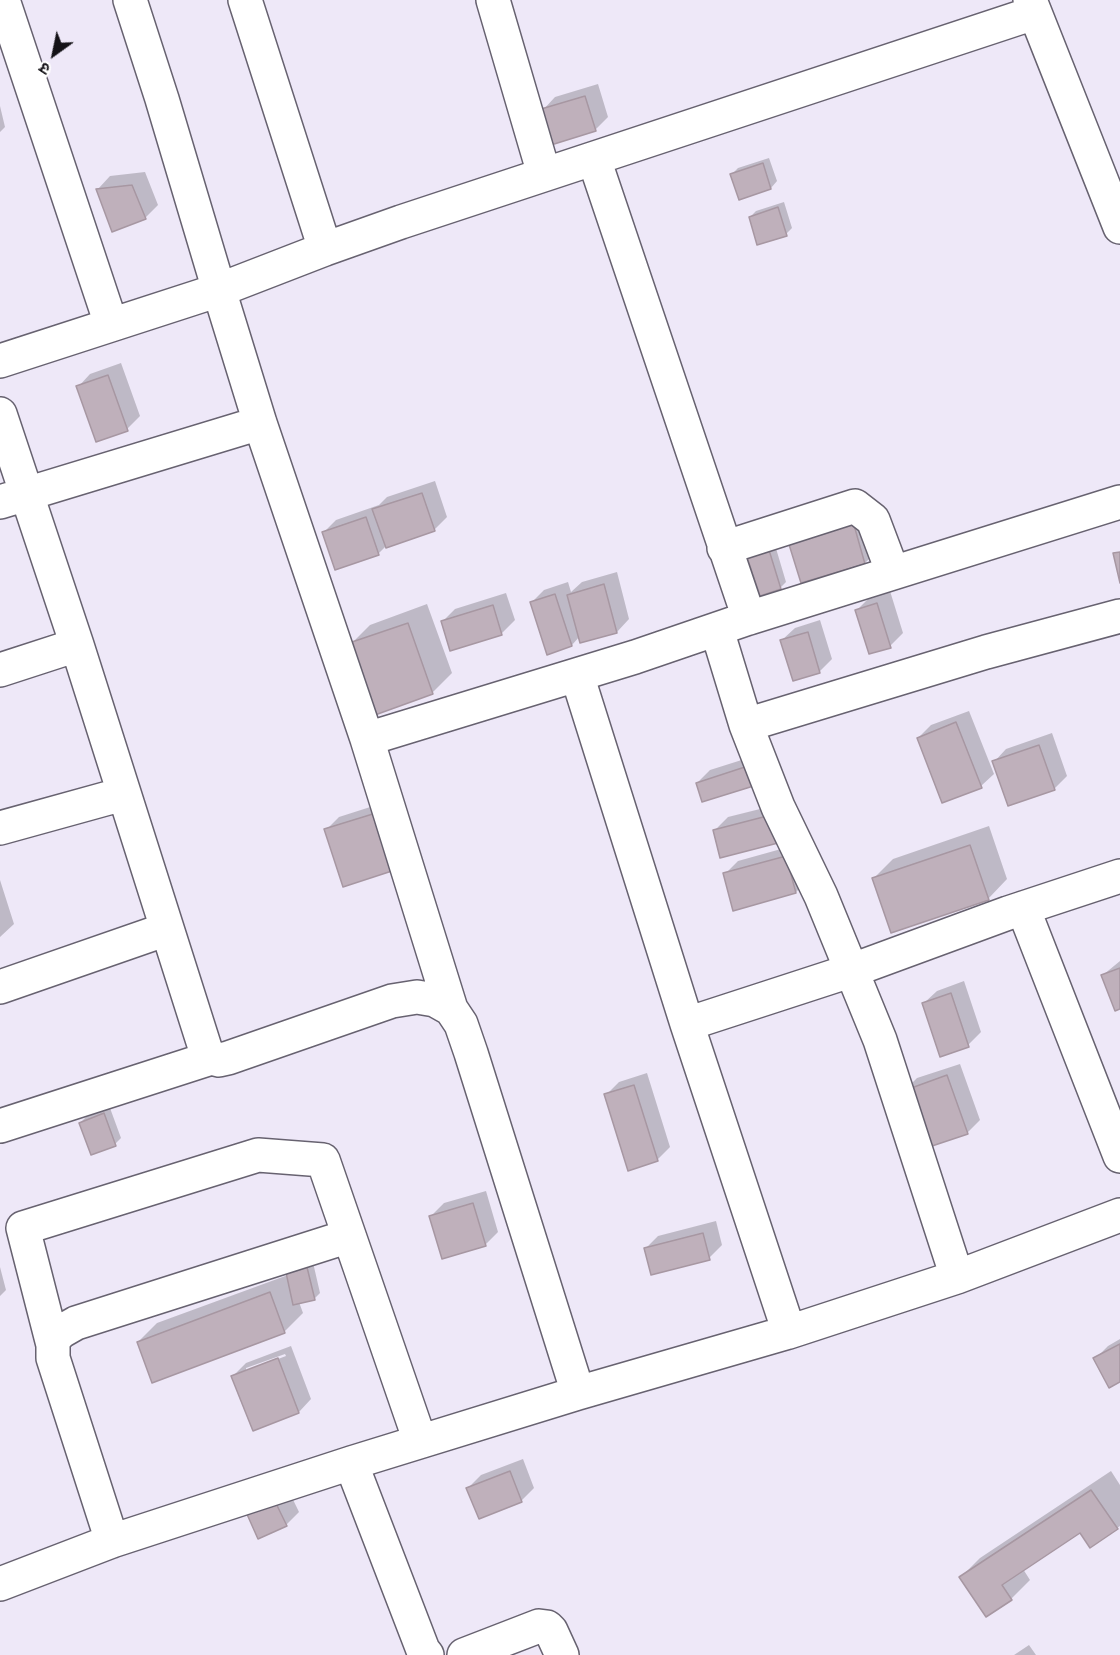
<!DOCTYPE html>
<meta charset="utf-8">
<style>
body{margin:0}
#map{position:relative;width:1120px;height:1655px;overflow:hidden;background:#eee8f8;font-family:Barlow,"Noto Sans Devanagari",sans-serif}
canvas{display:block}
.north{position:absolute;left:24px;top:24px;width:60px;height:60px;-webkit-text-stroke:4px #fff;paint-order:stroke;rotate:213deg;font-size:16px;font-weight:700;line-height:24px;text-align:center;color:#141217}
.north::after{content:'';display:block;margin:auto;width:21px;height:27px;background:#141217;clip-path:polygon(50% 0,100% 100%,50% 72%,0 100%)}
</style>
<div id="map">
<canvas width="1120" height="1655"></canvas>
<div class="north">उ</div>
</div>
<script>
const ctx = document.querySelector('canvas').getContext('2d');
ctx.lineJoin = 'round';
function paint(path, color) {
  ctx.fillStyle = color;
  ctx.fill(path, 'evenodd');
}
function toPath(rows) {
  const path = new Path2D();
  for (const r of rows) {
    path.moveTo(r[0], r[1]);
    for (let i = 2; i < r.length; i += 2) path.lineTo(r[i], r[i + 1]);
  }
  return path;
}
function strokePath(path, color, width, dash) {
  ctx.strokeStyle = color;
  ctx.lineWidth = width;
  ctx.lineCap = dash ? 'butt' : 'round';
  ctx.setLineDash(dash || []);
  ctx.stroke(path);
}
const shadow = toPath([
 [598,84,608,117,595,130,543,110,555,97],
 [0,106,5,127,0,132],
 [769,158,777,181,771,188,740,198,732,174,738,168],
 [145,172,158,205,145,218,98,189,110,176],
 [784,202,792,228,786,234,750,217,756,211],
 [121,363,140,416,127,429,78,387,90,374],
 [435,481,447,517,434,530,386,546,379,553,336,568,323,533,336,520,379,505,387,497],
 [864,506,878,550,865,563,802,581],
 [775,545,786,582,780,588,755,551],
 [617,572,629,619,617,632,580,636,572,645,531,603,544,590,568,582,571,592,582,582],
 [890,591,903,633,890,646,857,610,870,597],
 [506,593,515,620,502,633,451,650,442,622,455,609],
 [427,604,452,673,432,693,351,644,370,625],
 [820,620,832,659,819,672,782,640,795,628],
 [969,711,994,774,981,786,918,738,931,725],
 [1052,733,1067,776,1054,789,994,762,1006,749],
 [767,752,772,769,697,783,710,770],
 [389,801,344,885,326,830,339,817],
 [784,803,790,829,715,830,728,817],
 [989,826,1007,879,988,899,874,878,893,859],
 [799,844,809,879,796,892,725,874,738,861],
 [0,880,14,924,0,937],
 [1120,961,1120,1007,1103,975],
 [964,981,981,1032,968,1045,924,1003,937,991],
 [960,1064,980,1120,967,1133,904,1091,917,1078],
 [647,1073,670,1147,657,1160,606,1095,619,1082],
 [110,1108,121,1138,115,1144,80,1123,86,1117],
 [486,1191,498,1232,485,1245,431,1216,444,1203],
 [716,1221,722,1245,709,1258,645,1249,658,1236],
 [312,1258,320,1293,314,1299,299,1302,303,1313,284,1332,138,1342,157,1323,288,1275],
 [0,1267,6,1290,0,1296],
 [1120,1339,1120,1380,1095,1359,1108,1346],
 [291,1346,311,1399,299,1412,233,1376,246,1363],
 [285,1354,286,1356,246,1371,246,1368],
 [523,1459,534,1488,521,1501,468,1488,481,1475],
 [1111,1471,1120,1485,1120,1526,1117,1528,1081,1531,1023,1569,1030,1580,1011,1599,961,1577,980,1558],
 [283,1479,299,1512,286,1525,259,1537],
 [1029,1645,1036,1655,1014,1655]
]);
const building = toPath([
 [585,96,596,131,551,145,541,109,585,96],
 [763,163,771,189,739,200,730,174,763,163],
 [132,185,146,219,112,232,96,189,132,185],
 [778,207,787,236,757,245,749,217,778,207],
 [108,375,128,431,96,442,76,386,108,375],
 [422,493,435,531,386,548,372,509,422,493],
 [366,517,379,555,335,570,322,532,366,517],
 [852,518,865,564,801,583,787,538,852,518],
 [769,550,781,589,760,596,747,557,769,550],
 [1120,552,1120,583,1113,553,1120,552],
 [604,584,617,633,580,643,567,595,604,584],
 [555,594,572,646,547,655,530,602,555,594],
 [877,603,891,648,869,654,855,610,877,603],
 [493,605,502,635,450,651,441,621,493,605],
 [408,623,433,694,375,715,349,643,408,623],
 [808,632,820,673,793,681,780,640,808,632],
 [956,722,982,788,942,803,917,738,956,722],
 [1039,745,1055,790,1008,806,992,761,1039,745],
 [754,764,760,784,702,802,696,783,754,764],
 [376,813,395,870,343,887,324,829,376,813],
 [771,815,778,843,720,858,713,830,771,815],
 [970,845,989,900,891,933,872,878,970,845],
 [786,856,796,893,733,911,723,873,786,856],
 [1120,968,1120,1009,1115,1011,1101,975,1120,968],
 [951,993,969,1047,940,1057,922,1003,951,993],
 [947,1075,968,1134,923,1149,903,1091,947,1075],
 [634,1085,658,1161,628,1171,604,1094,634,1085],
 [104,1113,116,1146,91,1155,79,1123,104,1113],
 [473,1203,486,1246,442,1259,429,1216,473,1203],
 [703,1233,710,1260,651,1275,644,1248,703,1233],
 [306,1263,315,1300,293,1305,285,1268,306,1263],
 [270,1292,285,1333,152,1383,137,1342,270,1292],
 [1120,1344,1120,1382,1109,1388,1093,1358,1120,1344],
 [278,1358,299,1413,253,1431,231,1376,278,1358],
 [510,1471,522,1502,479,1519,466,1488,510,1471],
 [1091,1490,1118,1529,1090,1548,1080,1533,1002,1585,1012,1600,986,1617,959,1577,1091,1490],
 [270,1491,287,1526,258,1539,242,1503,270,1491]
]);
const minor = toPath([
 [3,0,111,324],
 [130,0,162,99,219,290,260,423,367,739,451,1009],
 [245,0,325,249],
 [493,0,544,174],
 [1030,0,1120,227],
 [594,159,749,618],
 [0,361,219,290,325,249,401,222,1034,13],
 [0,414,77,645,206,1051,211,1058,219,1060,228,1058,392,1001,417,997,435,1000,451,1009,461,1024,471,1053,578,1393],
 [0,502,260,423],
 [724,548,855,506,873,520,893,573],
 [717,630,746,725,778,807,821,896,880,1040,957,1277],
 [0,670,77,645],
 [577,675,687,1024,789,1332],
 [746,725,986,652,1120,616],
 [367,739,635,657,749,618,1120,502],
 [0,828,123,794],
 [1023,908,1120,1156],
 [0,987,167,929],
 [687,1024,853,970,1008,913,1120,876],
 [0,1126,211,1058],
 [53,1345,23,1228,258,1155,323,1160,420,1441],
 [351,1463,423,1650,427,1655],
 [112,1541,53,1358,53,1345,55,1337,62,1331,76,1323,349,1236],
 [0,1584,112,1541,351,1463,578,1393,789,1332,957,1277,1120,1215],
 [464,1655,539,1626,547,1627,551,1631,562,1655]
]);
paint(shadow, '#0003');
paint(building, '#bfb0bb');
strokePath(building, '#a797a2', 1.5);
strokePath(minor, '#676270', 36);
strokePath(minor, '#fff', 33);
</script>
